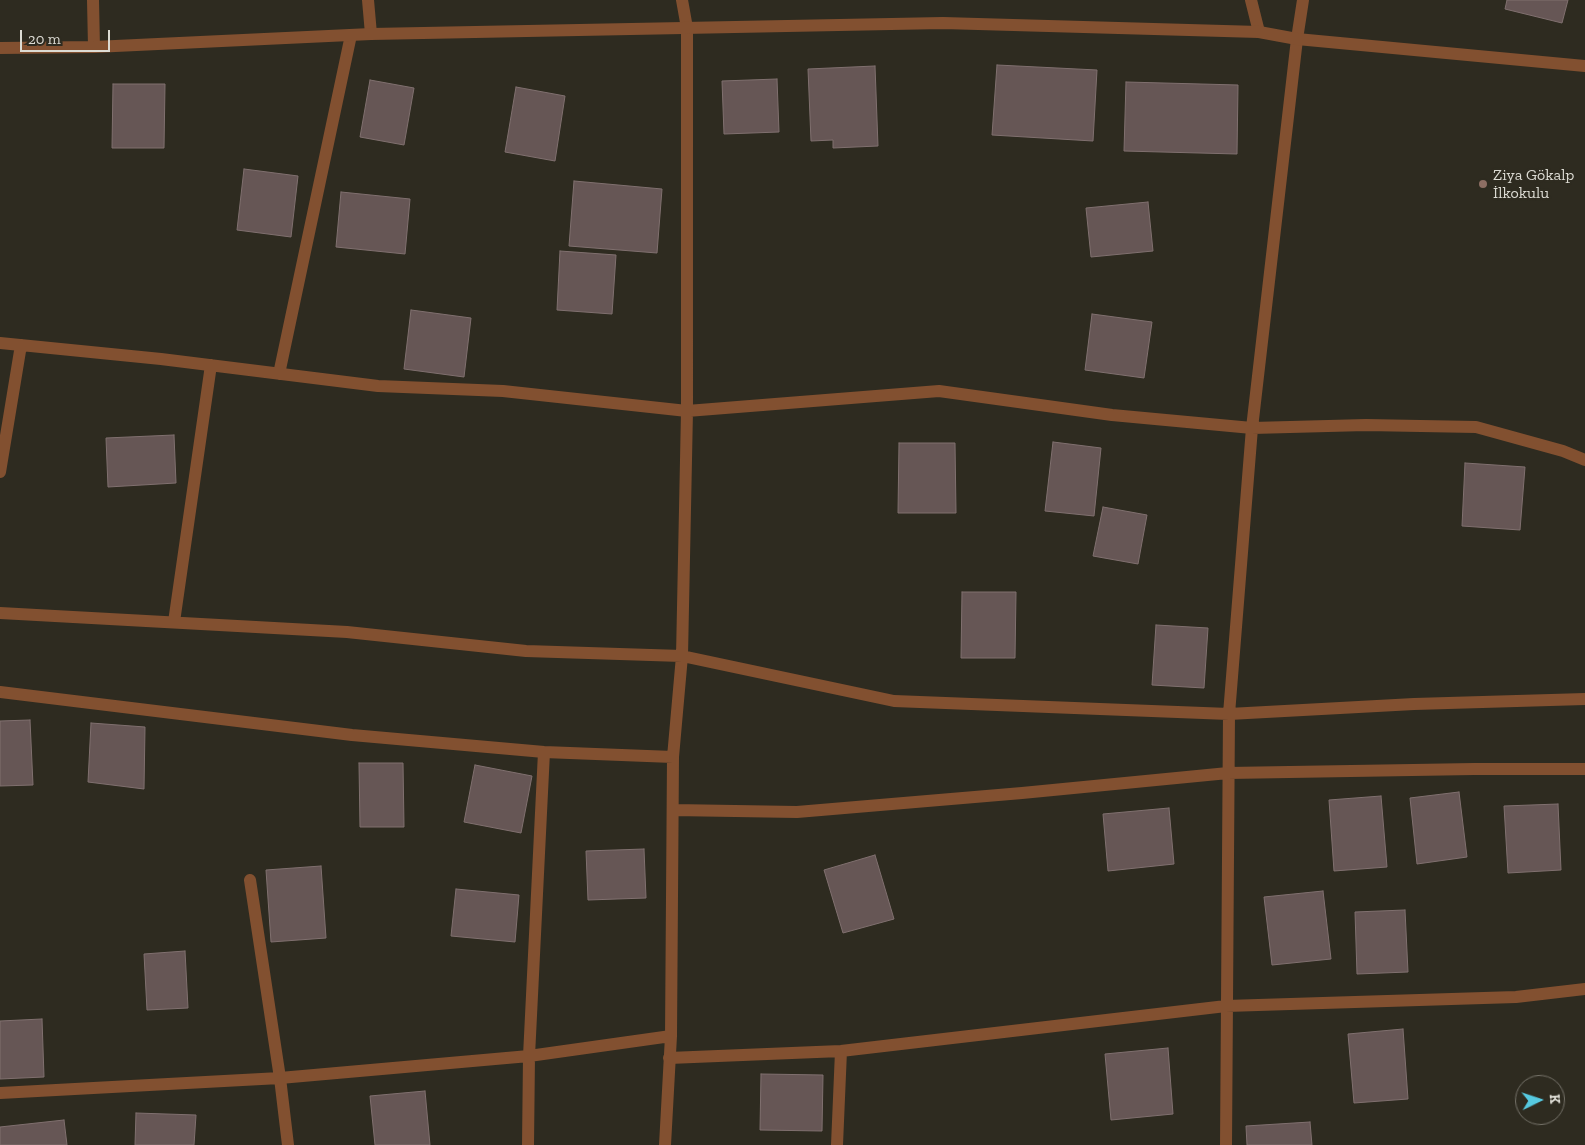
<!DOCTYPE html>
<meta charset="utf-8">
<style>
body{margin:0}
#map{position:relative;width:1585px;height:1145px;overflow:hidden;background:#2e2b20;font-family:"Zilla Slab",serif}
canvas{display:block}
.north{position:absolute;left:1515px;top:1075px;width:50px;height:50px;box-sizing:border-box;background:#2e2b20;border:1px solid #747168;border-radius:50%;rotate:86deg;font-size:14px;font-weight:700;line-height:20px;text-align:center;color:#dcdbd3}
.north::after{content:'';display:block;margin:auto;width:18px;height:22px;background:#56c9e0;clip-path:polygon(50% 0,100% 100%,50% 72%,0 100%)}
.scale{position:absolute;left:20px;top:30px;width:90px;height:22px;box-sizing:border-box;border:2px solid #dcdbd3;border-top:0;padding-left:6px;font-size:15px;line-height:18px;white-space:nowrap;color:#dcdbd3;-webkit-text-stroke:4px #2e2b20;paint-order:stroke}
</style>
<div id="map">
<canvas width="1585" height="1145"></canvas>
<div class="north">K</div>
<div class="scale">20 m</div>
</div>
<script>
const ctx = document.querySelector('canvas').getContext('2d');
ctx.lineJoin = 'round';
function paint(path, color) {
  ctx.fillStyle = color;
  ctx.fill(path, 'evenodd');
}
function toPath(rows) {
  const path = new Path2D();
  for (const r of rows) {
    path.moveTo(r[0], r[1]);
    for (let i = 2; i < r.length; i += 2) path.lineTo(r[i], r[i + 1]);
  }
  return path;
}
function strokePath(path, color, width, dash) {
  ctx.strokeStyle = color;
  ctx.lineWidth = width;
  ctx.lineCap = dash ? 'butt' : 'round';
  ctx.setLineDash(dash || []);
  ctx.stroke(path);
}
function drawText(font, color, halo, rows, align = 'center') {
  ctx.font = font + ' "Zilla Slab",serif';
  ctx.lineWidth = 4.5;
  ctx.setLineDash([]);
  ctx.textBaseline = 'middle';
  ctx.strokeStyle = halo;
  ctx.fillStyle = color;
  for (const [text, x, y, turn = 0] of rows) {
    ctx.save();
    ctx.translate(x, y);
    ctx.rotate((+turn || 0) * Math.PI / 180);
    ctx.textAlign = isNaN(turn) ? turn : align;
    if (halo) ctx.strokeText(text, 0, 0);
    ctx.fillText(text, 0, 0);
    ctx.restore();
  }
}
const building = toPath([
 [1507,0,1568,0,1562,23,1505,9,1507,0],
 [997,65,1097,70,1093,141,992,135,997,65],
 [875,66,878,146,833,148,833,140,811,141,808,69,875,66],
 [777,79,779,132,724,134,722,81,777,79],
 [370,80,414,88,404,145,360,137,370,80],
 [1126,82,1238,85,1237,154,1124,151,1126,82],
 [113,84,165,84,164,148,112,148,113,84],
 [516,87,565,96,555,161,505,152,516,87],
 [244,169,298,176,291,237,237,230,244,169],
 [574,181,662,189,657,253,569,246,574,181],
 [341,192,410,199,405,254,336,247,341,192],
 [1148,202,1153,251,1091,257,1086,208,1148,202],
 [560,251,616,255,612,314,557,310,560,251],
 [411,310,471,318,464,377,404,369,411,310],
 [1092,314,1152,322,1144,378,1085,370,1092,314],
 [174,435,176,483,108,487,106,438,174,435],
 [1053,442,1101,448,1094,516,1045,511,1053,442],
 [899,443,955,443,956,513,898,513,899,443],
 [1465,463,1525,467,1520,530,1462,526,1465,463],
 [1103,507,1147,515,1138,564,1093,556,1103,507],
 [962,592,1016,592,1015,658,961,658,962,592],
 [1156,625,1208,628,1204,688,1152,685,1156,625],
 [30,720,33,785,0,786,0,721,30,720],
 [91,723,145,727,144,789,88,782,91,723],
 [359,763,403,763,404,827,360,827,359,763],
 [475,765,532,776,521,833,464,822,475,765],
 [1459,792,1467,857,1417,864,1410,798,1459,792],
 [1381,796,1387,867,1334,871,1329,800,1381,796],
 [1558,804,1561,870,1508,873,1504,806,1558,804],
 [1169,808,1174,864,1108,871,1103,814,1169,808],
 [644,849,646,898,588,900,586,851,644,849],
 [875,855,894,919,843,933,824,870,875,855],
 [321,866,326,938,271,942,266,870,321,866],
 [456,889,519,895,515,942,451,936,456,889],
 [1323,891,1331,959,1272,965,1264,897,1323,891],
 [1405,910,1408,972,1357,974,1355,912,1405,910],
 [185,951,188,1008,147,1010,144,954,185,951],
 [42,1019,44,1077,0,1079,0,1021,42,1019],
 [1403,1029,1408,1099,1354,1103,1348,1034,1403,1029],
 [1168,1048,1173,1114,1111,1120,1105,1054,1168,1048],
 [761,1074,823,1075,822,1131,760,1130,761,1074],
 [425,1091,430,1145,375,1145,370,1096,425,1091],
 [136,1113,196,1115,194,1145,135,1145,136,1113],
 [64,1120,67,1145,0,1145,0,1127,64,1120],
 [1310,1122,1312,1145,1247,1145,1246,1126,1310,1122]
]);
const minor = toPath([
 [93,0,94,47],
 [368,0,371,34],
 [1251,0,1259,32],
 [0,343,161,359,378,386,503,391,687,411,939,391,1112,415,1252,428,1366,425,1476,427,1563,451,1585,460],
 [279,374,351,35],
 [0,472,21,345],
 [0,613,347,632,526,651,682,656,894,701,1229,714,1414,704,1585,699],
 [174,622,211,365],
 [0,692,352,735,544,752,673,757],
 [673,810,797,812,1022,793,1228,773,1474,769,1585,769],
 [250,880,280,1078,288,1145],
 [669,1058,841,1051,1226,1006,1516,997,1585,989],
 [0,1093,280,1078,529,1056,671,1036],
 [528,1145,529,1056,544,752],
 [665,1145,671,1036,673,757,682,656,687,411,687,28,682,0],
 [837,1145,841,1051],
 [1226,1145,1229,714,1252,428,1297,39,1303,0]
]);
const tertiary = toPath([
 [0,48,94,47,371,34,943,23,1259,32,1297,39,1585,66]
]);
const markers = [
 [1483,184,5,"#8d6e63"]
];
const poiNames = [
 ["Ziya Gökalp",1493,175],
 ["İlkokulu",1493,193]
];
paint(building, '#665655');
strokePath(building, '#80706f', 1);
strokePath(minor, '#825030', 12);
strokePath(tertiary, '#825030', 12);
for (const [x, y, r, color] of markers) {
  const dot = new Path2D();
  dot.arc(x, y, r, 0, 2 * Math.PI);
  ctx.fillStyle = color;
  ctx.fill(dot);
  strokePath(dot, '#2e2b20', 2);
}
drawText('16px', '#dcdbd3', '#2e2b20', poiNames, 'left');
</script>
